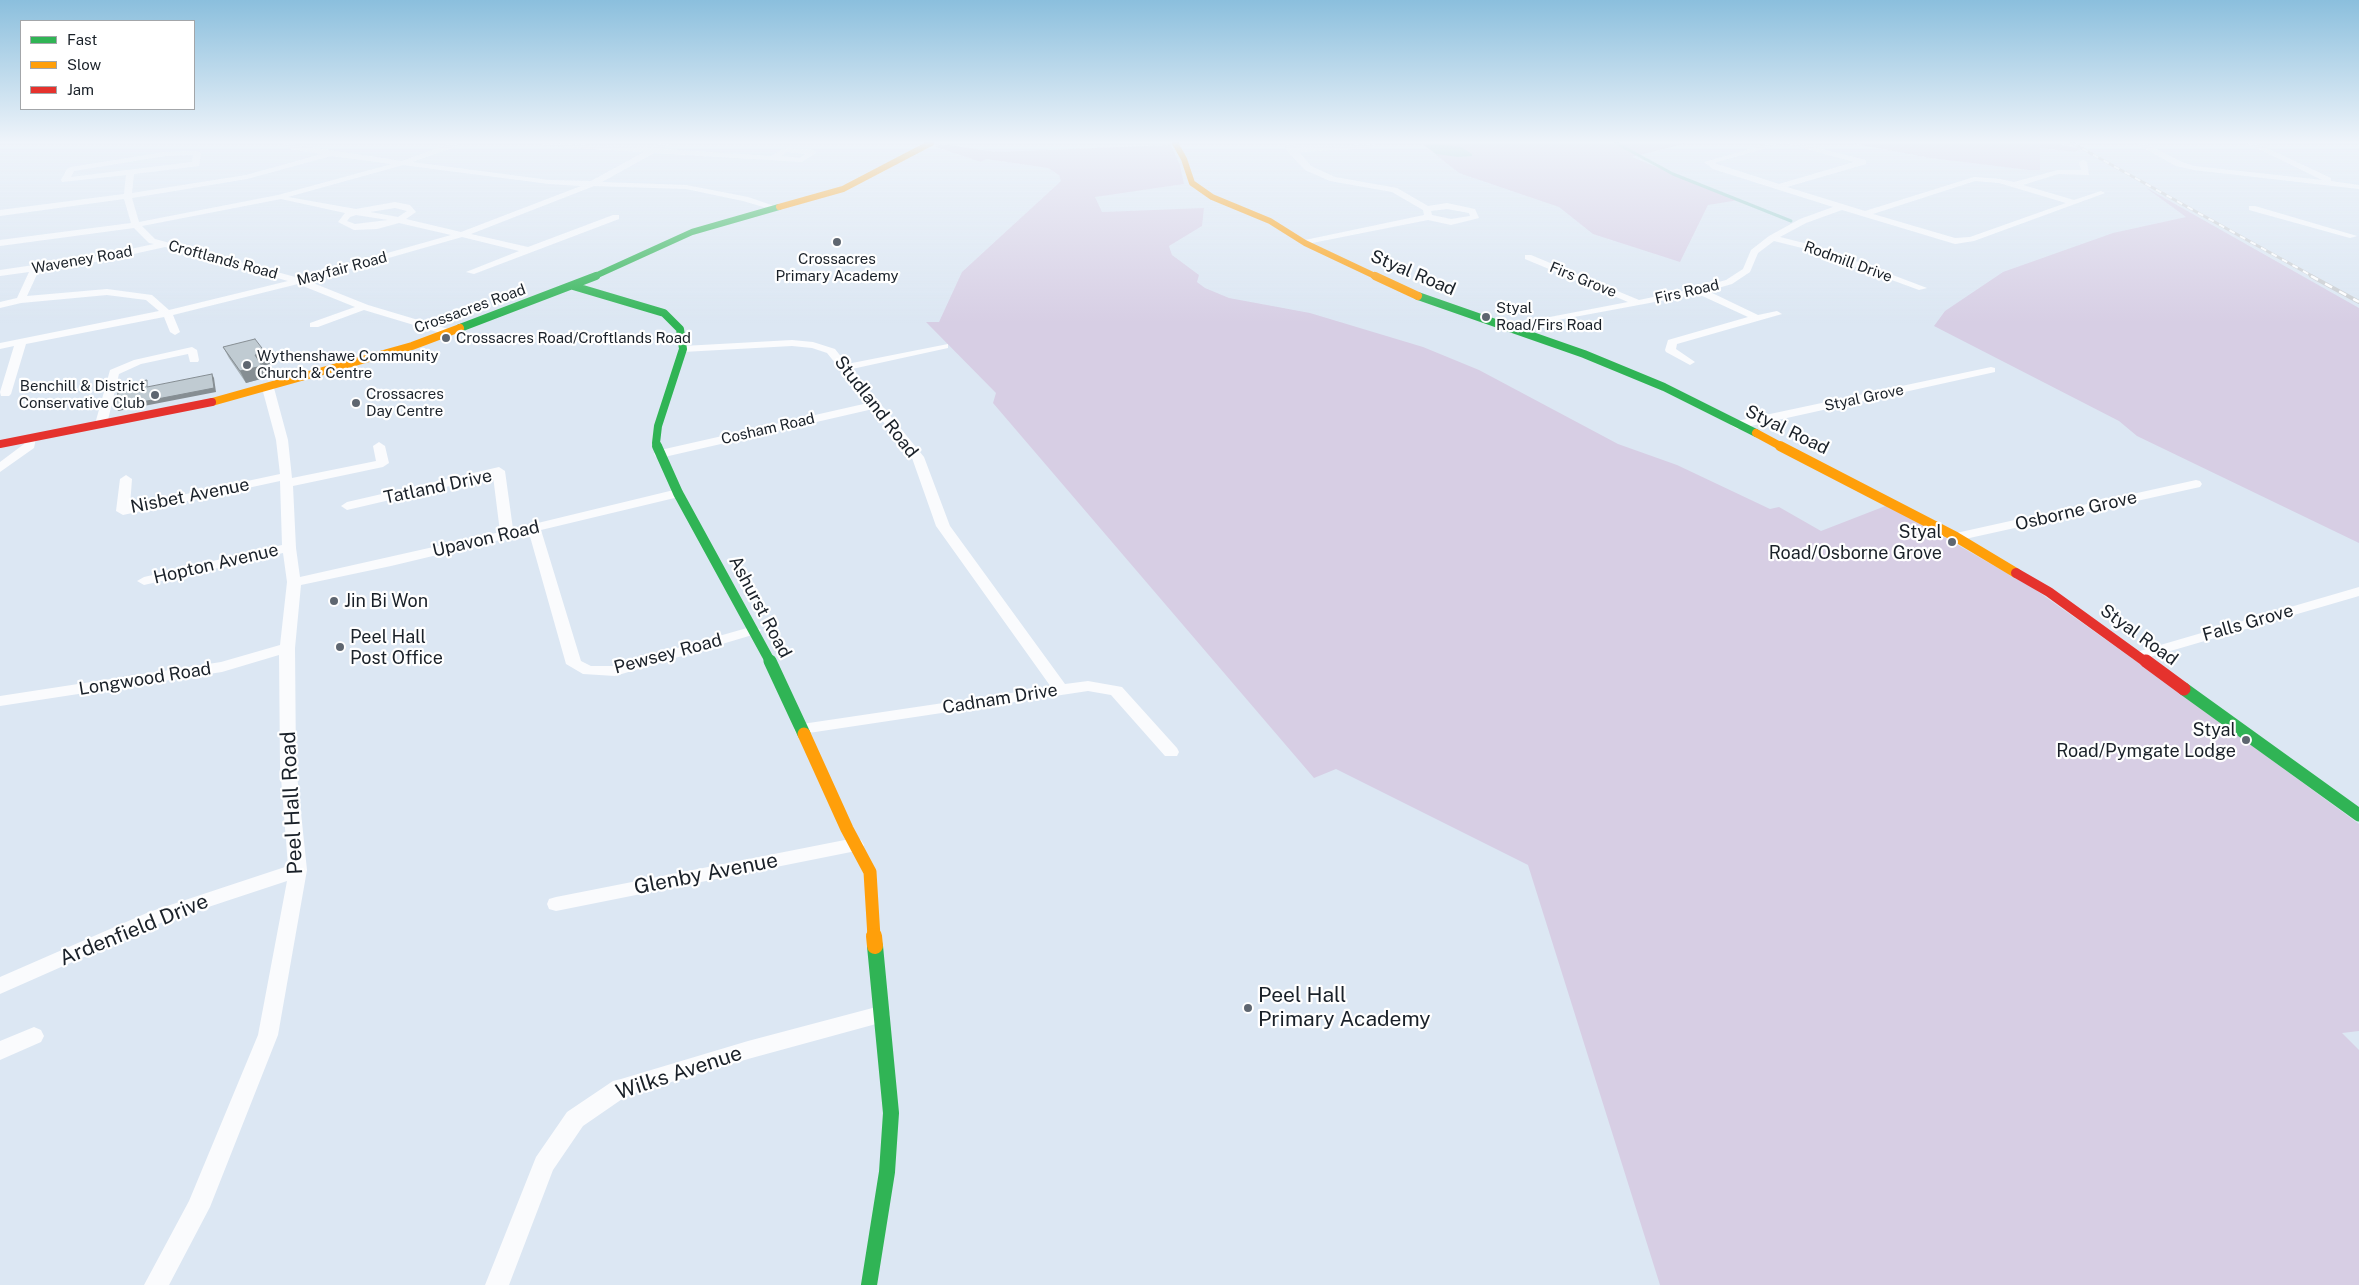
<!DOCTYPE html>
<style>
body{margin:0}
#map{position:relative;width:2359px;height:1285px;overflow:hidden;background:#dce7f3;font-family:"Public Sans",sans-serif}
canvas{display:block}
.legend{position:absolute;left:20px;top:20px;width:175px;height:90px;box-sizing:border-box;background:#fff;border:1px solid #a3a6a9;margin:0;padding:6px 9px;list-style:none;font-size:15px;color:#1a2129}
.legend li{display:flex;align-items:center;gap:10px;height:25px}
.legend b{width:25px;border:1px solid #a3a6a9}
</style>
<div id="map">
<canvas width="2359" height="1285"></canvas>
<ul class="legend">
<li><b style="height:6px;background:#30b455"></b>Fast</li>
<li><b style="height:6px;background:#ff9f0a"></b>Slow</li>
<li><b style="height:6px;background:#e5322d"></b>Jam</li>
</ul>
</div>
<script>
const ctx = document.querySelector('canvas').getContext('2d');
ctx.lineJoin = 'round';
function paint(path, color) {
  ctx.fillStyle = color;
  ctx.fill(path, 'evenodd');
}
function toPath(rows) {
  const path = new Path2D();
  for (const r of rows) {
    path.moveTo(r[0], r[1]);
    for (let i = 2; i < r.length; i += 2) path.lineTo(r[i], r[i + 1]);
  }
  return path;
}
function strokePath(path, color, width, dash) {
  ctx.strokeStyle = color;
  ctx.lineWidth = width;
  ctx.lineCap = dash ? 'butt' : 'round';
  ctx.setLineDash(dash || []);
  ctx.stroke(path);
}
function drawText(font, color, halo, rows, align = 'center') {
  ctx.font = font + ' "Public Sans",sans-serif';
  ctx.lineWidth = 4.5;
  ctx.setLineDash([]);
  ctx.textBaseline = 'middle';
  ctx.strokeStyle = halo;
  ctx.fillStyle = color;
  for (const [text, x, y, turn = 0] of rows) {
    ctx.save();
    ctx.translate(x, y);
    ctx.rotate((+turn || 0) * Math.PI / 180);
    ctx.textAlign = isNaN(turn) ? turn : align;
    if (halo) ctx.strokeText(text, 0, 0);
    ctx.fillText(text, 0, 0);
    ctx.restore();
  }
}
const green = toPath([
 [1421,143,1687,143,1632,157,1739,200,1708,205,1680,262,1593,234,1559,207,1459,173],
 [1851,143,2056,143,2080,149,2075,152,2040,148,2040,170,2029,170,1930,158],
 [941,144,997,152,1171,145,1180,165,1184,184,1095,197,1102,212,1204,208,1202,226,1169,246,1172,255,1199,275,1197,282,1205,288,1229,298,1310,313,1423,347,1479,370,1618,444,1677,465,1770,509,1779,507,1821,531,1888,505,2033,588,2171,686,2359,824,2359,1031,2342,1033,2359,1050,2359,1285,1660,1285,1528,865,1336,769,1314,778,993,403,996,393,926,322,939,322,962,272,1061,181,1059,175,1048,168,986,159,981,162,936,147],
 [2145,187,2359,308,2359,543,2137,436,2119,421,1934,326,1945,311,2003,272,2113,233,2186,217]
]);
const water = toPath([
 [1435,144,1461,147,1472,154,1472,156,1458,157,1436,154,1426,146]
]);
const stream = toPath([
 [1616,143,1673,174,1791,221]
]);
const street = toPath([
 [282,143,402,161,452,143,458,143,458,146,412,162,549,180,591,181,644,152,546,146,543,146,543,143,652,148,662,143,670,143,662,149,771,156,785,148,813,150,817,152,802,162,654,153,602,182,686,185,748,197,777,207,777,211,743,201,686,189,594,186,471,234,528,247,613,215,619,215,619,219,474,274,466,272,519,251,462,237,308,281,368,305,455,331,455,335,447,335,364,310,318,327,310,327,310,323,355,307,298,284,173,315,180,332,175,335,170,332,164,317,26,344,11,394,9,396,1,396,0,392,14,346,0,349,0,343,159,311,146,300,107,295,21,303,0,308,0,302,17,298,29,272,0,276,0,270,102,255,154,244,149,243,134,228,0,246,0,240,131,223,124,199,0,216,0,210,124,194,126,175,62,182,61,180,67,169,71,167,165,152,197,151,201,153,199,166,134,174,132,193,246,175,322,154,291,149,282,143],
 [787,152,806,154,800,158,781,156,787,152],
 [193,155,192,162,71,177,74,171,165,156,193,155],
 [331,156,392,164,278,195,139,222,132,198,247,179,331,156],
 [403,165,549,184,581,186,461,232,406,219,416,212,410,205,395,202,356,209,288,197,403,165],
 [281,199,345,213,338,222,354,230,377,229,399,223,451,235,299,278,155,239,142,226,281,199],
 [395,208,407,211,398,217,370,212,395,208],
 [356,215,388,220,355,224,347,221,350,217,356,215],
 [165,247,288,281,169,310,152,295,107,289,27,296,39,270,102,261,165,247],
 [1284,143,1291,143,1295,148,1373,144,1374,146,1370,148,1299,152,1311,166,1335,177,1397,188,1428,206,1447,203,1475,209,1479,218,1451,225,1428,220,1302,245,1302,241,1305,240,1424,215,1423,210,1392,192,1330,181,1305,170,1288,152,1284,143],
 [1447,209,1469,213,1470,216,1451,219,1432,215,1431,211,1447,209],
 [1772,143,1783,143,1714,163,1779,184,1854,162,1786,143,1796,143,1866,160,1866,164,1787,187,1865,211,1974,177,2000,179,2014,182,2058,170,2081,170,2079,162,2083,160,2087,162,2089,175,2058,174,2023,185,2074,200,2101,191,2105,193,1974,241,1955,244,1842,210,1806,223,1780,237,1816,246,1927,288,1919,290,1810,250,1774,241,1758,253,1750,272,1732,284,1708,291,1758,315,1777,311,1782,314,1677,344,1676,349,1695,362,1690,365,1666,352,1665,350,1668,340,1748,317,1698,294,1504,330,1504,326,1508,325,1628,302,1525,259,1525,255,1531,255,1639,300,1697,288,1726,280,1743,269,1751,250,1769,236,1800,219,1833,207,1713,169,1704,162,1772,143],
 [1975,181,1999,183,2066,203,1970,237,1955,238,1873,214,1975,181],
 [2135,143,2144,143,2182,162,2194,166,2322,180,2247,143,2256,143,2331,178,2331,181,2359,185,2359,189,2194,170,2176,166,2135,143],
 [2249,206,2255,206,2357,236,2350,238,2249,210,2249,206],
 [792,340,813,342,835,349,847,364,948,344,948,348,852,369,924,457,950,526,1065,684,1088,681,1122,687,1177,748,1179,752,1177,756,1165,756,1111,695,1088,691,802,734,796,733,794,729,796,725,802,724,1051,687,936,526,912,458,873,409,660,458,656,457,654,454,656,451,868,403,827,353,812,348,792,346,683,352,678,349,683,346,792,340],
 [192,347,197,350,199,360,198,362,190,362,188,354,141,364,119,374,107,424,105,426,97,426,95,424,110,370,134,360,192,347],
 [1991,367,1995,368,1995,372,1737,429,1731,425,1737,421,1991,367],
 [268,385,274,388,288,440,292,478,376,461,373,446,379,442,385,446,389,463,383,467,293,486,296,548,300,577,500,532,493,476,347,510,341,506,347,502,499,467,505,471,513,529,678,489,684,493,683,496,541,530,581,661,591,666,614,666,754,626,761,630,759,633,615,676,583,674,566,664,529,533,391,566,301,585,295,648,296,765,307,870,278,1035,210,1207,169,1285,144,1285,189,1201,258,1035,287,881,163,922,0,994,0,977,149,912,288,866,280,765,279,655,222,672,0,706,0,696,221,662,280,645,287,582,283,553,144,585,137,581,144,577,282,545,280,481,123,515,116,511,120,479,126,475,132,479,130,506,280,474,276,440,262,388,268,385],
 [30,434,36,438,34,448,0,472,0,462,24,444,24,438,30,434],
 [2196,480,2200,481,2202,484,2200,487,1956,541,1949,537,1956,533,2196,480],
 [2359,587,2359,596,2143,659,2133,659,2130,656,2133,653,2359,587],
 [855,838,861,840,864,845,861,850,556,911,549,909,547,904,549,899,556,897,855,838],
 [880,1006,887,1009,890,1015,887,1021,748,1059,628,1095,583,1126,553,1170,509,1285,485,1285,536,1157,567,1112,613,1081,621,1079,748,1041,880,1006],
 [34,1027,41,1030,44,1036,41,1042,0,1060,0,1041,34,1027]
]);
const fastFar4 = toPath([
 [593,277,692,232,779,207]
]);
const fastFar3 = toPath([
 [573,286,664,313,680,329,683,349,658,426,656,443,658,447],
 [1418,296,1584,354,1664,387,1756,433],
 [460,328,596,276]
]);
const fastFar2 = toPath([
 [657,446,678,493,771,663]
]);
const fastFar1 = toPath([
 [770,661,804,734],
 [2184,689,2359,815]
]);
const fast = toPath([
 [869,1285,887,1172,891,1113,875,946]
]);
const slowFar4 = toPath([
 [1175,143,1184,159,1192,183,1212,197,1270,221,1305,243,1377,277],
 [779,207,843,189,931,143]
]);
const slowFar3 = toPath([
 [1375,276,1418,296],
 [212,402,412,346,460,328],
 [1756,433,1782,447]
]);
const slowFar2 = toPath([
 [1780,446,1956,537,2016,573]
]);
const slowFar1 = toPath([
 [804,734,847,829,870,872,874,937]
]);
const slow = toPath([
 [874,936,875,946]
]);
const jamFar2 = toPath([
 [0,444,212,402]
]);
const jamFar1 = toPath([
 [2016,573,2049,592,2147,663]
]);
const jam = toPath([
 [2146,661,2184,689]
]);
const railFar1 = toPath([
 [2072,143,2314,277]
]);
const rail = toPath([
 [2311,276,2359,302]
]);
const wall = toPath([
 [223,347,265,352,270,364,262,366,268,377,246,383,229,358]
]);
const shadedWall = toPath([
 [265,352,270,364,262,366,268,377,246,383,240,371,255,355],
 [212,374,214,378,216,392,118,411,116,407]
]);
const building = toPath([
 [255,339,265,352,255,355,262,366,240,371,223,347,255,339],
 [212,374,214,388,116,407,119,385,147,380,147,387,212,374]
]);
const markers = [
 [837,242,5,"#5e6670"],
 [1486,317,5,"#5e6670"],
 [446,338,5,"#5e6670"],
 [247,365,5,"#5e6670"],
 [155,395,5,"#5e6670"],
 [356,403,5,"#5e6670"],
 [1952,542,5,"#5e6670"],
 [334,601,5,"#5e6670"],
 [340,647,5,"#5e6670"],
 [2246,740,5,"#5e6670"],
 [1248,1008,5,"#5e6670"]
];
const farPoinames = [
 ["Crossacres",837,259,"center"],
 ["Primary Academy",837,276,"center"],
 ["Styal",1496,308],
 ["Road/Firs Road",1496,325],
 ["Crossacres Road/Croftlands Road",456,338],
 ["Wythenshawe Community",257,356],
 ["Church & Centre",257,373],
 ["Benchill & District",145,386,"right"],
 ["Conservative Club",145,403,"right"],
 ["Crossacres",366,394],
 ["Day Centre",366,411]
];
const farStreetnames = [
 ["Waveney Road",82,260,-10],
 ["Croftlands Road",223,260,15],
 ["Rodmill Drive",1848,262,20],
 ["Mayfair Road",342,269,-15],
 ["Firs Grove",1583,280,22],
 ["Firs Road",1687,292,-13],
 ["Crossacres Road",470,309,-20],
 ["Styal Grove",1864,398,-12],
 ["Cosham Road",768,429,-13]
];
const streetNames = [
 ["Styal Road",1413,273,23],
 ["Studland Road",876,407,52],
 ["Styal Road",1787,430,26],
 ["Tatland Drive",438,487,-12],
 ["Nisbet Avenue",190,496,-11],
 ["Osborne Grove",2076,511,-13],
 ["Upavon Road",486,539,-13],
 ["Hopton Avenue",216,564,-13],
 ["Ashurst Road",760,607,62],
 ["Falls Grove",2248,623,-16],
 ["Styal Road",2139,635,36],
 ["Pewsey Road",668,654,-15],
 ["Longwood Road",145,679,-9],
 ["Cadnam Drive",1000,699,-9]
];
const poiNames = [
 ["Styal",1942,532],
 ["Road/Osborne Grove",1942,553],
 ["Jin Bi Won",344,601,"left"],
 ["Peel Hall",350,637,"left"],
 ["Post Office",350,658,"left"],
 ["Styal",2236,730],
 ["Road/Pymgate Lodge",2236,751]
];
const nearStreetnames = [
 ["Peel Hall Road",292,803,-93],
 ["Glenby Avenue",706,874,-11],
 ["Ardenfield Drive",134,930,-22],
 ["Wilks Avenue",679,1073,-18]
];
const nearPoinames = [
 ["Peel Hall",1258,996],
 ["Primary Academy",1258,1020]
];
paint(green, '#d7cee4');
paint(water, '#9fd0cc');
strokePath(stream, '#9fd0cc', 3);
paint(street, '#fafbfd');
strokePath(fastFar4, '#30b455', 6);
strokePath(fastFar3, '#30b455', 8);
strokePath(fastFar2, '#30b455', 10);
strokePath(fastFar1, '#30b455', 13);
strokePath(fast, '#30b455', 16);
strokePath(slowFar4, '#ff9f0a', 6);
strokePath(slowFar3, '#ff9f0a', 8);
strokePath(slowFar2, '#ff9f0a', 10);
strokePath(slowFar1, '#ff9f0a', 13);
strokePath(slow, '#ff9f0a', 16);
strokePath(jamFar2, '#e5322d', 8);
strokePath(jamFar1, '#e5322d', 10);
strokePath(jam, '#e5322d', 13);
strokePath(railFar1, '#cbced1', 3);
strokePath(rail, '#cbced1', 4);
strokePath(railFar1, '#fff', 2, [6]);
strokePath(rail, '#fff', 2.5, [8]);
paint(wall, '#a5afb5');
paint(shadedWall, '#868e93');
paint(building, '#c0cbd2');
strokePath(building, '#868e93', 1);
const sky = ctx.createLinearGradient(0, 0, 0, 323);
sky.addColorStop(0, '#8bbfdd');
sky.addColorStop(0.44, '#eff4fa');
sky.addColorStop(1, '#eff4fa00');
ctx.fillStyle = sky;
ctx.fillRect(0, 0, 2359, 323);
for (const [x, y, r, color] of markers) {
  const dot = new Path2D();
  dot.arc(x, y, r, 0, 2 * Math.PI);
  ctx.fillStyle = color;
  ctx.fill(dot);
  strokePath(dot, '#fff', 2);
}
drawText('15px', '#1a2129', '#fff', farPoinames, 'left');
drawText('15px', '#1a2129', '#fff', farStreetnames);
drawText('18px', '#1a2129', '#fff', streetNames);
drawText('18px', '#1a2129', '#fff', poiNames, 'right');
drawText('21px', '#1a2129', '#fff', nearStreetnames);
drawText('21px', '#1a2129', '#fff', nearPoinames, 'left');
</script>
